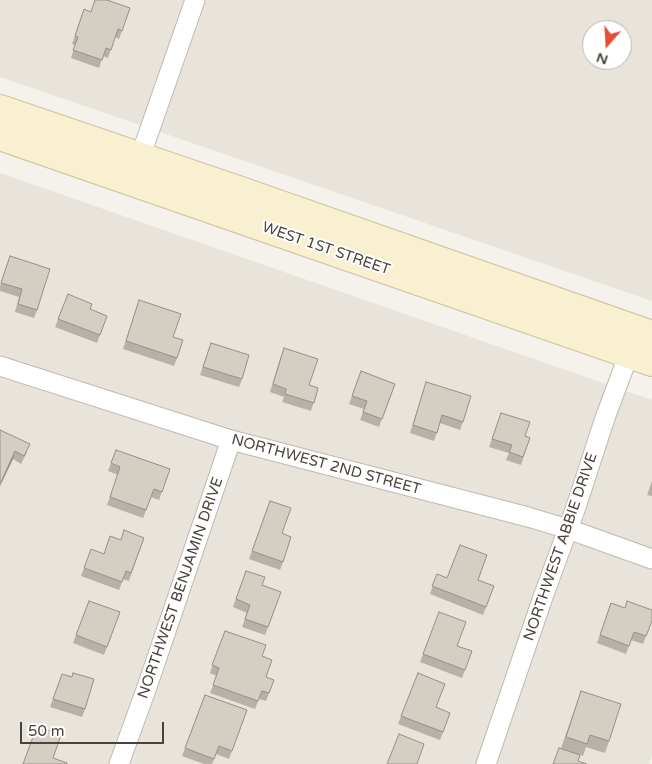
<!DOCTYPE html>
<style>
body{margin:0}
#map{position:relative;width:652px;height:764px;overflow:hidden;background:#f5f2ec;font-family:"Varela Round",sans-serif}
canvas{display:block}
.north{position:absolute;left:582px;top:20px;width:50px;height:50px;box-sizing:border-box;background:#fff;border:1px solid #b6b4b1;border-radius:50%;rotate:199deg;font-size:14px;font-weight:700;line-height:20px;text-align:center;color:#49433b}
.north::after{content:'';display:block;margin:auto;width:18px;height:22px;background:#e44e34;clip-path:polygon(50% 0,100% 100%,50% 72%,0 100%)}
.scale{position:absolute;left:20px;top:722px;width:144px;height:22px;box-sizing:border-box;border:2px solid #49433b;border-top:0;padding-left:6px;font-size:15px;line-height:18px;white-space:nowrap;color:#49433b;-webkit-text-stroke:4px #fff;paint-order:stroke}
</style>
<div id="map">
<canvas width="652" height="764"></canvas>
<div class="north">N</div>
<div class="scale">50 m</div>
</div>
<script>
const ctx = document.querySelector('canvas').getContext('2d');
ctx.lineJoin = 'round';
function paint(path, color) {
  ctx.fillStyle = color;
  ctx.fill(path, 'evenodd');
}
function toPath(rows) {
  const path = new Path2D();
  for (const r of rows) {
    path.moveTo(r[0], r[1]);
    for (let i = 2; i < r.length; i += 2) path.lineTo(r[i], r[i + 1]);
  }
  return path;
}
function strokePath(path, color, width, dash) {
  ctx.strokeStyle = color;
  ctx.lineWidth = width;
  ctx.lineCap = dash ? 'butt' : 'round';
  ctx.setLineDash(dash || []);
  ctx.stroke(path);
}
function drawText(font, color, halo, rows, align = 'center') {
  ctx.font = font + ' "Varela Round",sans-serif';
  ctx.lineWidth = 4;
  ctx.setLineDash([]);
  ctx.textBaseline = 'middle';
  ctx.strokeStyle = halo;
  ctx.fillStyle = color;
  for (const [text, x, y, turn = 0] of rows) {
    ctx.save();
    ctx.translate(x, y);
    ctx.rotate((+turn || 0) * Math.PI / 180);
    ctx.textAlign = isNaN(turn) ? turn : align;
    if (halo) ctx.strokeText(text, 0, 0);
    ctx.fillText(text, 0, 0);
    ctx.restore();
  }
}
const residential = toPath([
 [0,0,652,0,652,301,0,77],
 [592,30,622,30,622,60,592,60],
 [0,173,652,400,652,756,649,764,0,764]
]);
const street = toPath([
 [137,166,195,0],
 [0,366,231,440,528,517,568,529,652,559],
 [119,764,147,687,231,440],
 [486,764,543,597,576,507,605,418,633,343]
]);
const secondary = toPath([
 [0,109,238,190,652,335],
 [0,136,652,362]
]);
const wall = toPath([
 [130,8,119,39,115,37,108,58,103,56,99,68,71,58,75,45,72,44,84,9,91,12],
 [7,264,37,310,34,318,15,312,19,297,0,291,0,286],
 [68,294,90,309,107,316,97,343,55,327],
 [139,300,173,337,177,358,174,366,123,349],
 [211,343,242,379,239,387,200,375],
 [281,356,309,385,318,388,311,411,282,402,284,397,270,392],
 [361,371,395,384,379,427,360,420,364,409,349,404],
 [426,382,463,422,460,430,440,423,434,441,410,433],
 [501,413,525,436,530,438,521,465,506,460,509,453,489,447],
 [0,430,27,452,21,464,13,459,0,486],
 [116,450,170,469,159,500,151,497,143,518,107,505,118,475,108,471],
 [652,481,652,496,647,495],
 [270,501,282,533,283,562,280,570,249,559],
 [144,538,129,581,123,579,119,590,81,576,91,549,104,554,121,540],
 [246,571,262,585,281,592,265,635,242,627,247,613,233,607],
 [437,574,447,578,478,580,494,586,483,615,430,594],
 [89,601,120,612,104,655,73,643],
 [611,603,625,608,652,621,643,644,631,640,626,654,597,643],
 [439,612,457,646,472,651,462,678,420,662],
 [225,631,262,656,266,677,274,680,266,701,259,699,255,709,210,693,217,676,210,673],
 [418,673,436,707,450,713,440,740,398,724],
 [62,674,85,709,82,717,50,707],
 [581,691,609,741,605,753,586,747,583,756,568,751,553,764,561,748],
 [205,695,247,710,229,759,216,754,212,764,204,764,182,756]
]);
const shadedWall = toPath([
 [15,451,13,459,0,486,0,485]
]);
const building = toPath([
 [95,0,107,0,130,8,122,31,118,29,111,50,106,48,102,60,73,50,78,37,75,36,84,9,91,12,95,0],
 [10,256,50,269,37,310,18,304,22,289,1,283,10,256],
 [68,294,92,304,90,309,107,316,100,335,58,319,68,294],
 [139,300,181,314,173,337,183,340,177,358,126,341,139,300],
 [211,343,249,355,242,379,203,367,211,343],
 [284,348,318,359,309,385,318,388,314,403,285,394,286,389,273,384,284,348],
 [361,371,395,384,382,419,363,412,367,401,352,396,361,371],
 [426,382,471,396,463,422,442,415,437,433,413,425,426,382],
 [501,413,530,422,525,436,530,438,523,457,509,452,512,445,492,439,501,413],
 [0,430,30,444,24,456,15,451,1,482,0,482,0,430],
 [116,450,170,469,162,492,154,489,146,510,110,497,120,467,111,463,116,450],
 [270,501,291,508,282,533,291,537,283,562,252,551,270,501],
 [124,530,144,538,131,573,126,571,122,582,84,568,91,549,104,554,110,536,121,540,124,530],
 [460,545,487,555,478,580,494,586,486,607,432,586,437,574,447,578,460,545],
 [246,571,265,577,262,585,281,592,268,627,245,619,250,605,236,599,246,571],
 [89,601,120,612,107,647,76,635,89,601],
 [627,601,652,610,652,621,646,636,634,632,629,646,600,635,611,603,625,608,627,601],
 [439,612,466,622,457,646,472,651,465,670,423,654,439,612],
 [225,631,266,645,262,656,272,660,266,677,274,680,269,693,262,691,258,701,213,685,219,668,212,665,225,631],
 [73,673,94,679,85,709,53,699,62,674,72,677,73,673],
 [418,673,445,684,436,707,450,713,443,732,401,716,418,673],
 [581,691,621,704,609,741,590,735,587,744,566,737,581,691],
 [205,695,247,710,232,751,219,746,214,759,185,748,205,695],
 [37,726,61,735,53,758,67,763,67,764,23,764,37,726],
 [399,734,424,744,417,764,387,764,399,734],
 [559,748,580,755,578,761,587,764,553,764,559,748]
]);
const streetNames = [
 ["WEST 1ST STREET",326,249,19],
 ["NORTHWEST 2ND STREET",326,465,15],
 ["NORTHWEST ABBIE DRIVE",561,547,-71],
 ["NORTHWEST BENJAMIN DRIVE",181,588,-71]
];
paint(residential, '#e8e4db');
strokePath(street, '#bfbab0', 21);
strokePath(secondary, '#cfc3a1', 30);
strokePath(street, '#fff', 19);
strokePath(secondary, '#f9f0d2', 28);
paint(wall, '#b7b1a8');
paint(shadedWall, '#959088');
paint(building, '#d5cec3');
strokePath(building, '#959088', 1);
drawText('15px', '#49433b', '#fff', streetNames);
</script>
